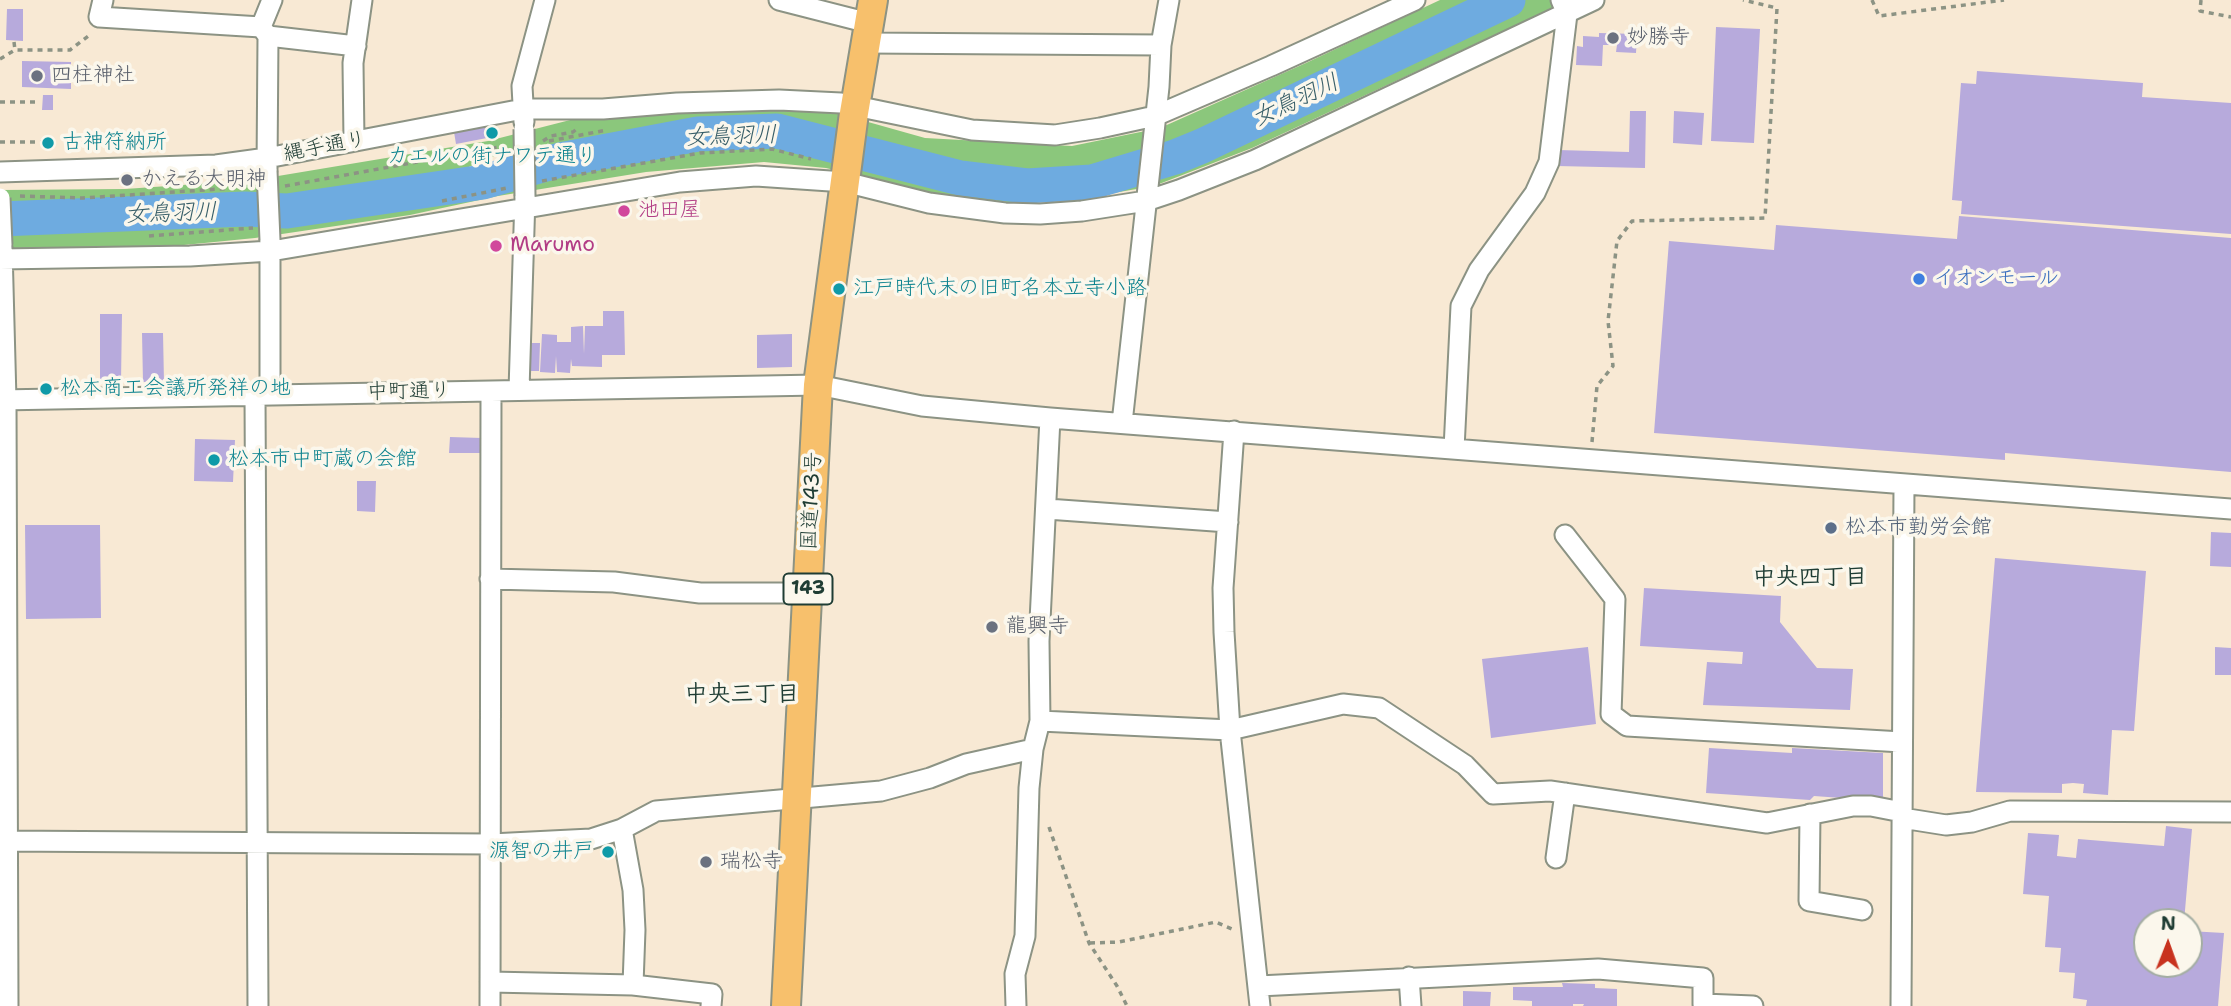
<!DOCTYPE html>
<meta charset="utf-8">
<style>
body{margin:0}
#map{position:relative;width:2231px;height:1006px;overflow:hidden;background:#f8e9d4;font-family:"Shantell Sans",sans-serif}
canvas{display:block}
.north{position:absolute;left:2133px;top:908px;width:70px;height:70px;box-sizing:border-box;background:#fbf7ec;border:2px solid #a3ada2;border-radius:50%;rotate:1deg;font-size:19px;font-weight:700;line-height:28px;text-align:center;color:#1f3d34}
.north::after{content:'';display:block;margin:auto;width:24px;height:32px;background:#c8321e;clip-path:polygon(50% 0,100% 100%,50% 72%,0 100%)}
</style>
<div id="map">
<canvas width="2231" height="1006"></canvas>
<div class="north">N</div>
</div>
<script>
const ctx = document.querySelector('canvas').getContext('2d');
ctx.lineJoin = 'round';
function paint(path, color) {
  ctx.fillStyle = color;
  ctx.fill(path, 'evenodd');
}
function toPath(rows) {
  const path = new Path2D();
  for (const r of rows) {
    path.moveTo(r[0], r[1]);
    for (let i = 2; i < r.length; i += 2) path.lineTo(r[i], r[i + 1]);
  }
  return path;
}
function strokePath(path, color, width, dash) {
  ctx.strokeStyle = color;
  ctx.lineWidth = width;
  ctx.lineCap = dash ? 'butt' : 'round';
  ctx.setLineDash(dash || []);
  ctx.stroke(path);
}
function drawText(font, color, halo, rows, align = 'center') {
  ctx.font = font + ' "Shantell Sans","Klee One",sans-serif';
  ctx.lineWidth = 7;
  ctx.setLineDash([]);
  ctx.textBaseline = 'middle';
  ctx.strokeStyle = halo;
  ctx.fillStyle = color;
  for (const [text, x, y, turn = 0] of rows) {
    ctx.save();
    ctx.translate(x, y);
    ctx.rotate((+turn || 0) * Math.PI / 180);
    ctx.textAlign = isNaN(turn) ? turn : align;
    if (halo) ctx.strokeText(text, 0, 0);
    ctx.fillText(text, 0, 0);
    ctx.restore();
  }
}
const green = toPath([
 [1440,0,1497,0,1142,164,1075,178,1019,180,962,172,882,148,845,132,748,119,559,143,490,157,454,174,393,189,278,199,254,196,83,206,16,201,0,203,0,190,125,189,254,180,488,141,578,118,750,107,829,111,925,138,1072,146,1160,128,1306,63],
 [1521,0,1557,0,1559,5,1252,148,1154,186,1067,201,1007,202,929,193,826,168,764,162,646,172,498,196,410,215,255,238,184,245,35,250,0,248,0,226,11,224,245,213,284,215,495,184,560,165,699,141,775,139,827,157,857,161,957,184,1026,191,1094,187,1131,177,1217,142]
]);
const river = toPath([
 [0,219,245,209,287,211,483,182,560,160,698,134,777,131,960,178,1027,186,1092,182,1175,157,1202,146,1508,0]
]);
const building = toPath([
 [7,9,23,9,23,41,6,40],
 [1716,27,1760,29,1754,143,1711,141],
 [1599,33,1637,34,1636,53,1616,52,1617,45,1603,45,1602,66,1576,65,1577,46,1583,47,1583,36,1599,37],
 [22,61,71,62,71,89,22,87],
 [1977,71,2143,83,2142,97,2231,103,2231,234,1961,214,1962,201,1952,200,1961,83,1976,84],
 [43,95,53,95,53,110,42,110],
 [1630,111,1646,111,1645,168,1557,166,1558,150,1629,152],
 [1674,111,1704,113,1702,145,1673,143],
 [485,127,487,138,456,144,454,132],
 [1959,216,2231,238,2231,472,2005,453,2005,460,1654,433,1669,241,1774,250,1776,225,1957,239],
 [603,311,624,311,625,355,602,355,602,367,572,366,571,359,570,373,557,372,556,356,555,373,540,372,542,334,557,335,557,342,571,342,571,327,583,326,584,354,585,326,603,326],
 [100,314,122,314,121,382,100,382],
 [142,333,163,333,164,382,143,382],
 [792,334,792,367,757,368,757,335],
 [522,343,540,343,539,371,521,371],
 [450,437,482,438,482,453,449,453],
 [195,439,235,440,233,482,194,481],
 [357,481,376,481,375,512,357,511],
 [25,525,100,525,101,618,26,619],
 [2211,532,2231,533,2231,567,2210,566],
 [1995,558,2146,571,2134,731,2112,730,2108,795,2083,793,2084,784,2073,783,2062,784,2062,793,1976,792],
 [1644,588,1781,596,1780,622,1817,668,1853,669,1850,710,1703,705,1707,662,1742,664,1743,652,1640,646],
 [1588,647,1596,724,1491,738,1482,659],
 [2215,647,2231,648,2231,675,2215,675],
 [1709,748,1792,753,1792,748,1883,753,1883,801,1814,796,1810,800,1706,793],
 [2166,826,2192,829,2184,922,2147,922,2147,964,2189,964,2189,931,2224,933,2218,1006,2086,1006,2087,1000,2073,998,2075,973,2059,972,2061,948,2045,947,2049,896,2023,894,2028,833,2059,835,2057,856,2076,858,2078,839,2164,846],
 [1562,983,1595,984,1595,988,1617,989,1617,1006,1583,1006,1584,1004,1573,1004,1573,1006,1532,1006,1532,1001,1513,1000,1513,987,1563,987],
 [1463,991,1491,992,1490,1006,1463,1006]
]);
const path = toPath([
 [1872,0,1879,16,2004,0],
 [2201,0,2200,11,2231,17],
 [14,42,15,50],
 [0,59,15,50,70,50,91,34],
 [0,102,38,102],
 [543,141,551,136,573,132,578,128],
 [549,141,607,130],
 [0,142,43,142],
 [542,181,700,153,772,149,811,159],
 [285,186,505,146],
 [20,196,83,198,250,187],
 [442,201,507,188],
 [149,236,253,228],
 [1592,442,1597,386,1613,366,1608,321,1617,241,1632,221,1765,218,1777,8,1743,0],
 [1049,827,1089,943,1117,986,1127,1006],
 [1090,943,1119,942,1216,922,1232,929]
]);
const minor = toPath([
 [103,0,99,17,261,27,272,0],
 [779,0,869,23],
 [261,27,268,36,267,170],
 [268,36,356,46],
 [866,43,1161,45],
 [524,122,522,86,545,0],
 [354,141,353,63,362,0],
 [0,172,216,165,267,158,523,109,603,109,677,103,779,100,841,103,972,130,1055,135,1100,128,1155,116,1271,66,1415,0],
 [2,248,6,400,8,1006],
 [0,259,190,256,271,251,680,182,756,176,845,182,929,203,1005,213,1040,214,1082,211,1146,201,1179,190,1255,160,1594,0],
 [519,390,525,197],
 [270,394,270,241],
 [255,395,258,1006],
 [0,400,818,385,922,406,1050,418,2231,509],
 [1122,423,1159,87,1161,45,1169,0],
 [1234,431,1223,588,1224,632,1230,730,1260,1006],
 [1454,449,1461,306,1479,270,1535,193,1549,162,1567,14,1561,0],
 [1047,509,1228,522],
 [1565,535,1615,599,1611,714,1627,726,1902,742],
 [490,579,614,582,700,593,807,593],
 [1040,721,1230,730,1343,704,1379,708,1465,765,1493,794,1550,791,1767,823,1853,806,1871,806,1902,812],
 [1810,814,1809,901,1862,910],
 [1902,818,1946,825,1972,822,2010,811,2231,812],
 [622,829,633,890,635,930,633,985],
 [0,841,491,844,591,839,622,829,656,811,881,791,930,778,966,764,1033,749],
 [1556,858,1565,793],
 [1409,977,1411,1006],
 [490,982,633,985,712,994,711,1006],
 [1259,986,1598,969,1703,978,1703,1004,1753,1006],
 [490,1006,491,391],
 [1016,1006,1015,974,1025,936,1029,788,1033,749,1040,721,1039,641,1050,418],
 [1901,1006,1904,485]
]);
const highway = toPath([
 [786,1006,818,385,854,113,873,0]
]);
const minorBridge = toPath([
 [524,129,525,196],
 [267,171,270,240],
 [0,198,2,245]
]);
const markers = [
 [1613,38,7,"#6b7280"],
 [37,76,7,"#6b7280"],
 [492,133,7,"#0f9aa8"],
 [48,143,7,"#0f9aa8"],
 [127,180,7,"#6b7280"],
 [624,211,7,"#d1479c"],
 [496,246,7,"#d1479c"],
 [1919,279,7,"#3f7fe0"],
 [839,289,7,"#0f9aa8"],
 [46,389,7,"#0f9aa8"],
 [214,460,7,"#0f9aa8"],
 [1831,528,7,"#5c6f8a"],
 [992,627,7,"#6b7280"],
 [608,852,7,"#0f9aa8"],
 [706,862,7,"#6b7280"]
];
const shields = [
 [808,589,49]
];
const shieldNames = [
 ["143",808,589]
];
const worshipNames = [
 ["妙勝寺",1627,38],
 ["四柱神社",51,76],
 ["かえる大明神",141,180],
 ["龍興寺",1006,627],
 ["瑞松寺",720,862]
];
const cultureNames = [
 ["古神符納所",62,143],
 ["カエルの街ナワテ通り",492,157,"center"],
 ["江戸時代末の旧町名本立寺小路",853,289],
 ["松本商工会議所発祥の地",60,389],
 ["松本市中町蔵の会館",228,460],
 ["源智の井戸",594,852,"right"]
];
const streetNames = [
 ["縄手通り",325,147,-11],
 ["中町通り",409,392,-1],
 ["国道143号",812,501,-87]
];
const hotelNames = [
 ["池田屋",638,211],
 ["Marumo",510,246]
];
const shopNames = [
 ["イオンモール",1933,279]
];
const serviceNames = [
 ["松本市勤労会館",1845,528]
];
const waterNames = [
 ["女鳥羽川",1296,101,-25],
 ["女鳥羽川",731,137,-2],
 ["女鳥羽川",171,214,-2]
];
const neighbourhoodNames = [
 ["中央四丁目",1810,578],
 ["中央三丁目",742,695]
];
paint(green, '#8bc77c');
strokePath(river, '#6eabe0', 35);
paint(building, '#b7aadc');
strokePath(minor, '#8c9384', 23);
strokePath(highway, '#8c9384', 32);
strokePath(path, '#8c9384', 3.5, [5, 5]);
strokePath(minor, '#fff', 19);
strokePath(highway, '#f7c06c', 28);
strokePath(minorBridge, '#8c9384', 23, []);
strokePath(minorBridge, '#fff', 19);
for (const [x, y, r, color] of markers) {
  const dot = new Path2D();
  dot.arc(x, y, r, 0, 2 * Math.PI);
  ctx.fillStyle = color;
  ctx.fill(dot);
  strokePath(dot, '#fbf7ec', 2.5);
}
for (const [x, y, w] of shields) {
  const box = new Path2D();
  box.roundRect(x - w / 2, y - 15.5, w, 31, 5);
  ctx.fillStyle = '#fbf7ec';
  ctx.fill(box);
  strokePath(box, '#1f3d34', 2);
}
drawText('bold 19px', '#1f3d34', null, shieldNames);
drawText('21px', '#5b616d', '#fbf7ec', worshipNames, 'left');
drawText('21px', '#0d838f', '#fbf7ec', cultureNames, 'left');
drawText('21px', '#1f3d34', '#fbf7ec', streetNames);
drawText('21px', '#b23c85', '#fbf7ec', hotelNames, 'left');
drawText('21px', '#366cbe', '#fbf7ec', shopNames, 'left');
drawText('21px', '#4e5e75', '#fbf7ec', serviceNames, 'left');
drawText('italic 23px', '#375e68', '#fbf7ec', waterNames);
drawText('bold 23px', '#1f3d34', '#fbf7ec', neighbourhoodNames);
</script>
